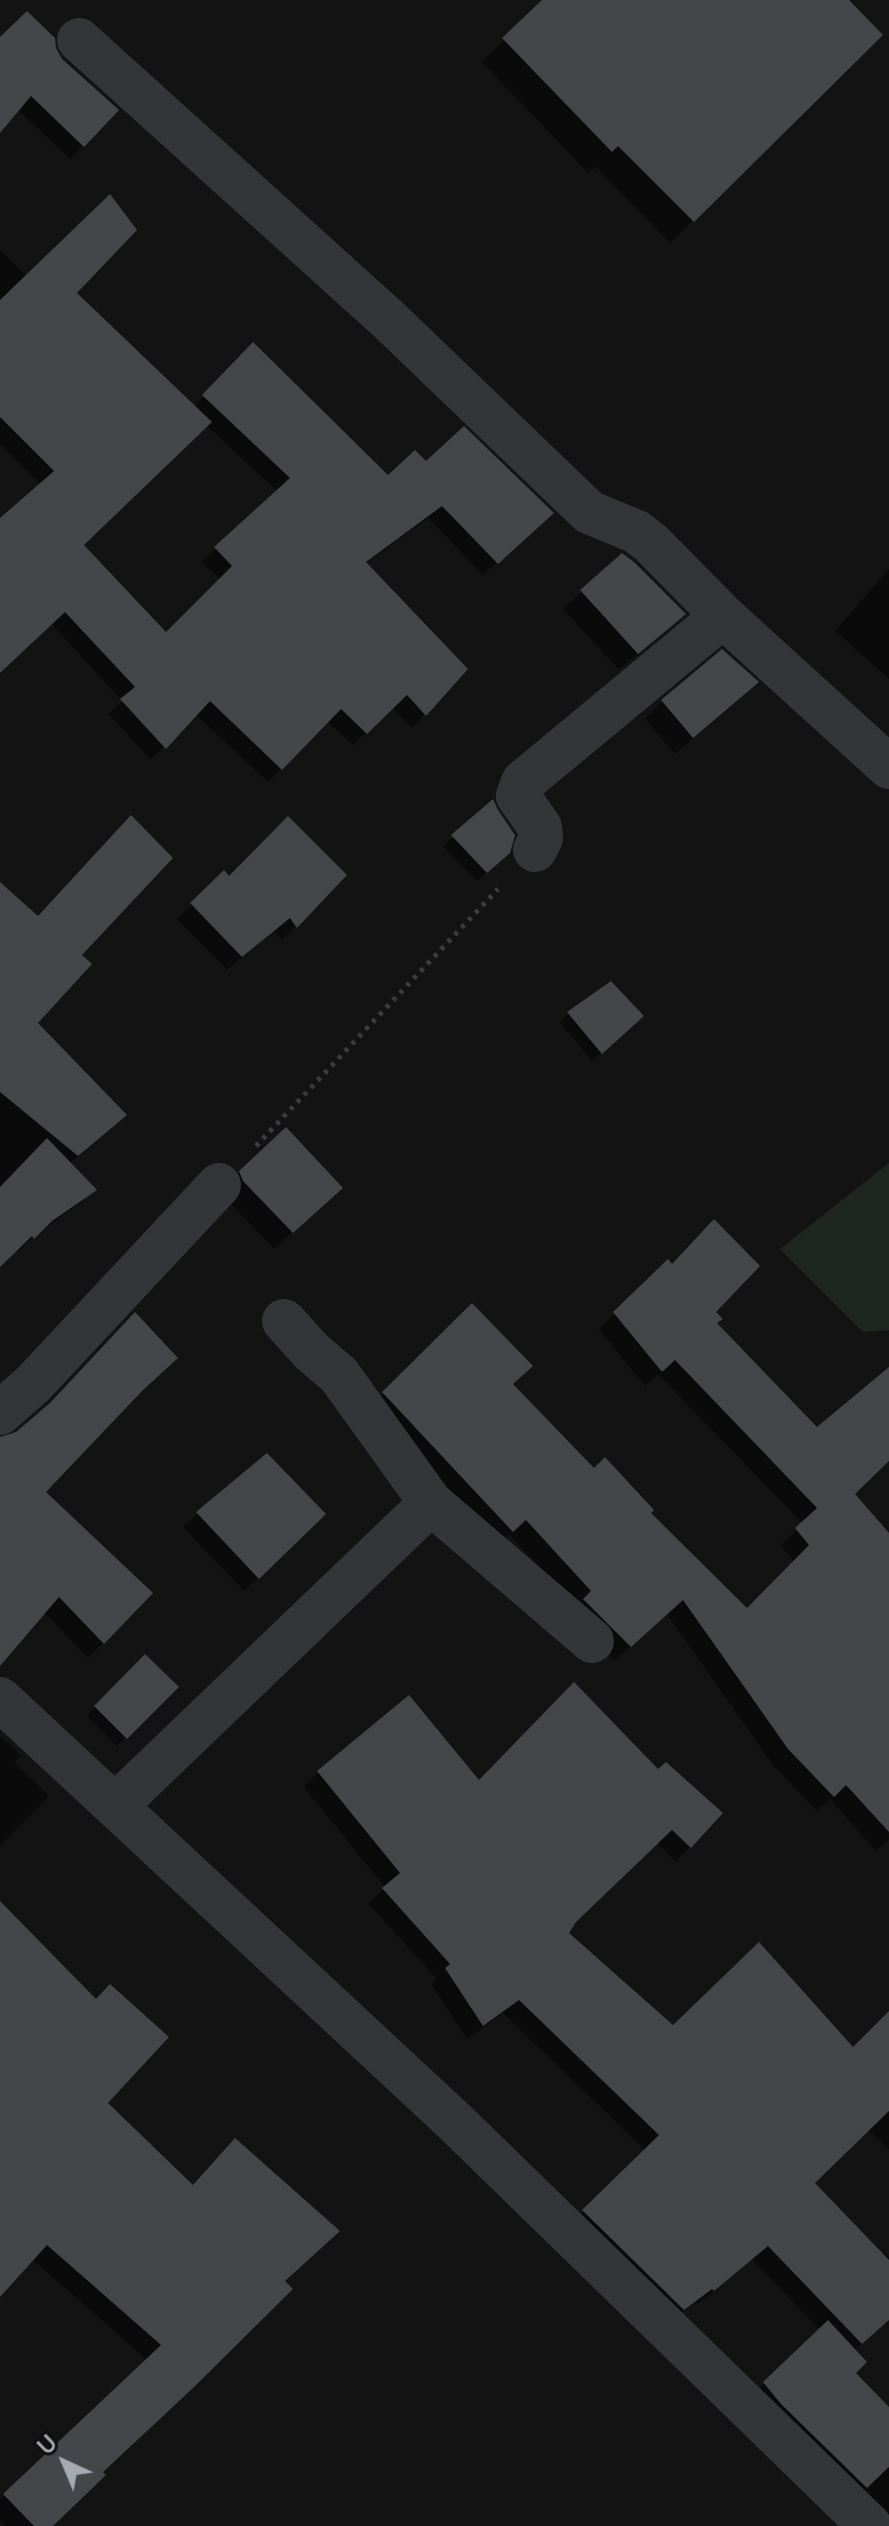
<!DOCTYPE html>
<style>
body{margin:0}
#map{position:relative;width:889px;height:2526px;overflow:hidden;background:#131314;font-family:Lato,sans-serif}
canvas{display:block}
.north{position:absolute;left:24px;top:2422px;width:80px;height:80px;-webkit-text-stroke:6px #0e0e0f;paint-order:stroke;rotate:316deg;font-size:22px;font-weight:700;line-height:32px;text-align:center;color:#a6aab3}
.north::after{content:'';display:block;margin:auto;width:28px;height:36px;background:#a6aab3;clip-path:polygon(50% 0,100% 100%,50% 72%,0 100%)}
</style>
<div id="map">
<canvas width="889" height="2526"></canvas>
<div class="north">U</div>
</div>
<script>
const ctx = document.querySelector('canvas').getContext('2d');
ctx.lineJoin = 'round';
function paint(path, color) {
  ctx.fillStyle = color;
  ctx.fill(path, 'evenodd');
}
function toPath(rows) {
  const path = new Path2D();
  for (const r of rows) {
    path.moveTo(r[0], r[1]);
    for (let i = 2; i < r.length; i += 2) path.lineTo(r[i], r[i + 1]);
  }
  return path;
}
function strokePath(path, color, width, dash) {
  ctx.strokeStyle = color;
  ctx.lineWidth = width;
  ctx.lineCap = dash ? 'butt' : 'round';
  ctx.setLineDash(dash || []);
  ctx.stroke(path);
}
const green = toPath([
 [889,1163,889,1330,863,1332,780,1249]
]);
const shadow = toPath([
 [545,0,846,0,880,35,670,243,595,166,588,173,482,62],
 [0,39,83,146,70,159,17,109,0,130],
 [0,250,27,276,74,293,193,407,253,345,388,478,426,464,538,526,483,575,428,518,365,564,465,669,412,728,392,707,353,745,327,721,268,782,195,714,151,760,109,714,122,701,51,623,0,671,0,521,41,485,0,444],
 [206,425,278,492,202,562,221,580,166,635,82,545],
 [622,555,683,614,619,670,563,609],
 [889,569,889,679,835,631],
 [756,682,675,754,645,719,662,701],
 [492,803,499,862,477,881,443,846],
 [224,873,229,879,345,875,282,940,274,931,227,970,177,919],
 [0,912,79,955,36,1023,124,1115,69,1164,94,1190,79,1204,35,1235,18,1252,15,1249,0,1264],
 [569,1013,632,1025,592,1061,560,1022],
 [240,1172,341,1188,274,1249,226,1199,222,1190],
 [668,1262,713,1312,715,1323,817,1429,889,1397,889,1459,852,1494,889,1536,889,1839,876,1851,830,1799,817,1811,773,1765,667,1614,614,1661,569,1616,577,1608,509,1534,496,1546,368,1409,472,1306,511,1385,594,1471,648,1513,747,1610,794,1562,781,1545,803,1524,658,1374,645,1386,599,1329],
 [132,1399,43,1492,151,1593,88,1658,44,1612,0,1663,0,1439],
 [267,1456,323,1514,244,1591,183,1527],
 [145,1657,176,1687,117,1746,87,1716],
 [573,1685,690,1847,675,1861,656,1843,574,1922,566,1933,673,2028,853,2050,889,2014,889,2150,868,2129,812,2183,881,2254,884,2252,889,2257,889,2320,854,2350,853,2373,889,2410,889,2526,748,2400,820,2330,752,2259,698,2304,696,2302,669,2323,569,2226,646,2151,503,2013,467,2039,431,1984,437,1979,369,1904,385,1887,304,1787,318,1772,478,1783],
 [0,1736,21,1755,14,1762,49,1796,0,1846],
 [0,1904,105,2103,283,2282,51,2526,5,2526,0,2520,0,2499,148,2361,32,2259,0,2294]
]);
const building = toPath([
 [542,0,849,0,883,35,694,222,618,146,612,152,502,38],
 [27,11,55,38,56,48,62,59,119,110,84,147,31,96,0,133,0,37],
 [110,194,137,230,77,293,212,422,84,545,166,632,232,566,214,547,290,478,202,395,253,342,388,475,415,450,426,461,464,426,554,513,498,564,442,506,366,562,468,669,426,716,407,695,367,734,341,709,282,770,210,701,166,749,120,699,135,687,65,612,0,673,0,518,54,471,0,417,0,300],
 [622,553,634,562,686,614,638,654,580,590],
 [722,649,759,682,693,738,661,700],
 [493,799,498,810,515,835,510,853,487,873,451,835],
 [131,815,173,858,82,955,92,964,38,1023,127,1115,78,1156,0,1092,0,882,38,916],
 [288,816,347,875,297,928,290,918,242,957,190,903,224,870,229,876],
 [611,981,644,1016,602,1054,567,1012],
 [286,1127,343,1188,293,1233,243,1181,239,1171],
 [47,1138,97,1190,52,1221,34,1239,32,1236,0,1267,0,1187],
 [714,1219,760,1266,716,1312,723,1319,717,1323,817,1427,889,1367,889,1461,855,1494,889,1533,889,1832,846,1785,834,1797,788,1749,683,1600,631,1647,583,1599,591,1591,526,1520,513,1532,382,1392,472,1303,533,1366,513,1384,594,1468,605,1457,654,1510,651,1513,747,1608,809,1545,795,1528,817,1508,675,1360,662,1372,613,1312,668,1259,672,1264],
 [135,1312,178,1358,143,1390,46,1492,153,1593,104,1644,59,1597,0,1666,0,1437,16,1432,50,1403],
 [267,1453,326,1514,259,1579,196,1512],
 [145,1654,179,1687,127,1739,94,1706],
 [574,1682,658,1769,666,1762,723,1813,691,1848,672,1830,576,1922,569,1933,673,2025,759,1942,853,2047,889,2011,889,2111,815,2183,889,2260,889,2320,862,2344,768,2246,714,2291,712,2289,684,2310,582,2210,659,2135,519,2000,483,2026,445,1968,450,1964,382,1888,400,1873,317,1771,409,1695,479,1780],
 [0,1901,96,1999,110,1984,169,2037,108,2103,193,2185,235,2138,340,2231,285,2281,293,2289,193,2388,103,2472,106,2475,53,2526,34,2526,3,2494,161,2345,47,2245,0,2297],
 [828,2320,867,2362,856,2373,889,2407,889,2467,867,2488,781,2404,763,2382]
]);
const path = toPath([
 [256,1146,498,889]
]);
const minor = toPath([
 [79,40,390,321,589,512,637,532,651,543,723,616,889,767],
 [535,850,541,838,540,827,518,796,523,782,723,616],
 [284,1321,312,1352,339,1375,431,1503],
 [0,1413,33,1384,219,1185],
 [0,1699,454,2121,870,2526],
 [115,1806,431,1503,592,1641]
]);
paint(green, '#1f2620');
paint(shadow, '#0007');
paint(building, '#454649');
strokePath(path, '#3a3c40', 5, [4, 6]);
strokePath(minor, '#343539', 44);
</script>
